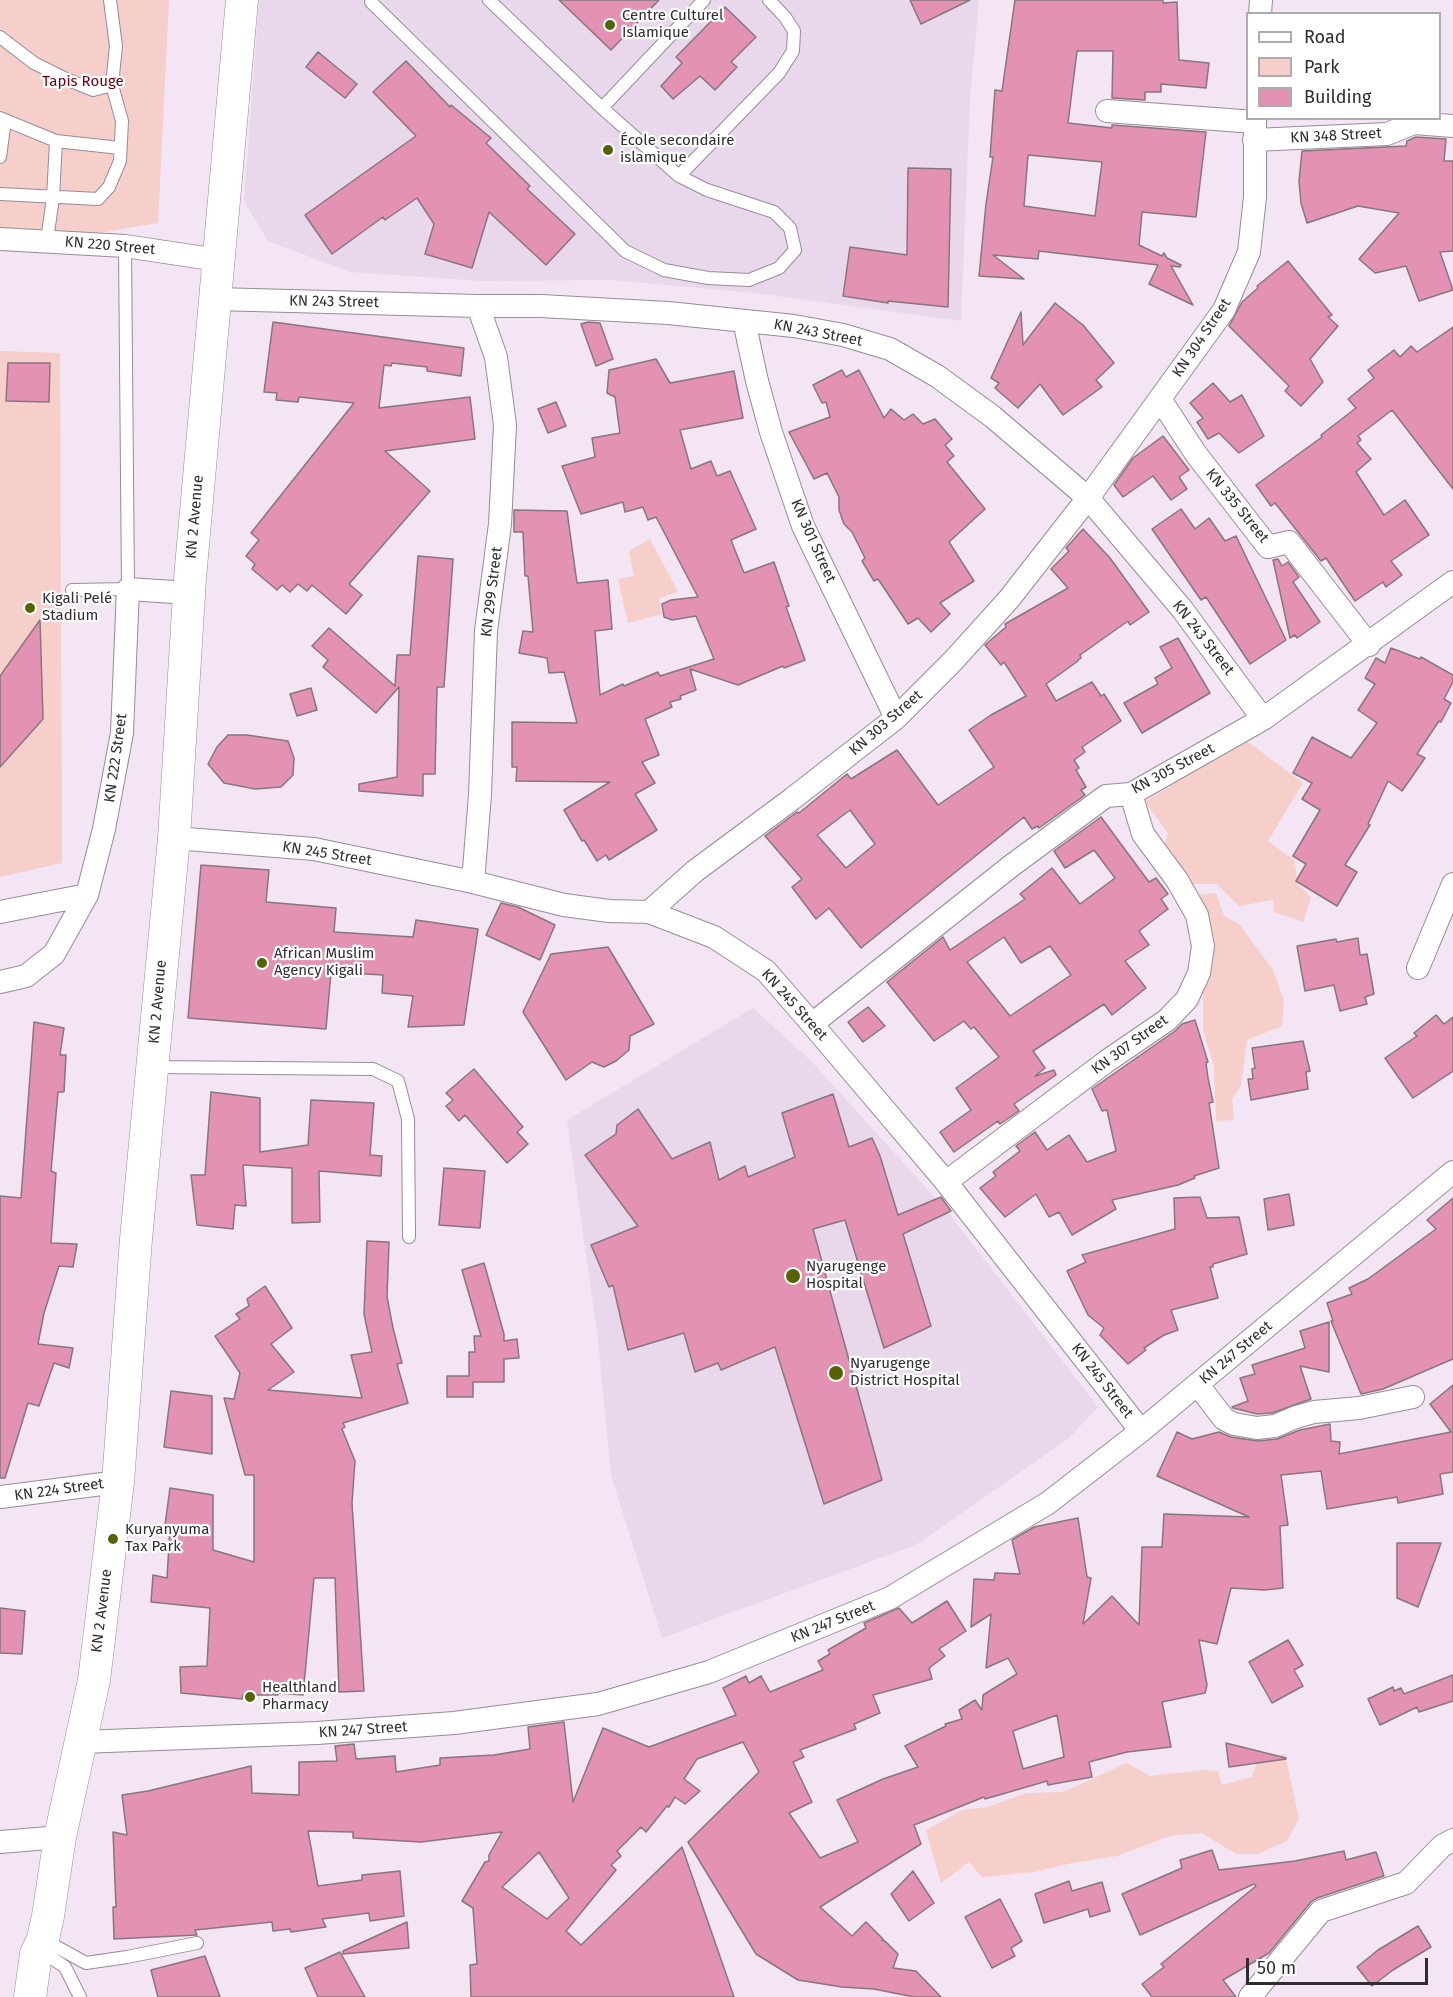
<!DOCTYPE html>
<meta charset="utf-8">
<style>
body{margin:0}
#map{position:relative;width:1453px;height:1997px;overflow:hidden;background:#f3e5f4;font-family:"Fira Sans",sans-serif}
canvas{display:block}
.legend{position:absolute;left:1246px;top:12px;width:195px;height:108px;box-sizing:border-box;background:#fff;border:2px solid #adabad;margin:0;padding:8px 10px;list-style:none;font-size:18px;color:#312c31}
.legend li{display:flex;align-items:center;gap:12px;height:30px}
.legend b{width:30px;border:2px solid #adabad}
.scale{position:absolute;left:1246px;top:1958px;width:182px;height:27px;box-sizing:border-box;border:3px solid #312c31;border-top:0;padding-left:8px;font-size:18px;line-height:21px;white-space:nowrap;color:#312c31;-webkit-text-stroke:4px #fff;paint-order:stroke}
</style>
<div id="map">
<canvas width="1453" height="1997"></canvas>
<ul class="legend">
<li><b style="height:8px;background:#fff"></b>Road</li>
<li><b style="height:16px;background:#f6ceca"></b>Park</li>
<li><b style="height:16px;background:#e392b4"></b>Building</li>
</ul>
<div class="scale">50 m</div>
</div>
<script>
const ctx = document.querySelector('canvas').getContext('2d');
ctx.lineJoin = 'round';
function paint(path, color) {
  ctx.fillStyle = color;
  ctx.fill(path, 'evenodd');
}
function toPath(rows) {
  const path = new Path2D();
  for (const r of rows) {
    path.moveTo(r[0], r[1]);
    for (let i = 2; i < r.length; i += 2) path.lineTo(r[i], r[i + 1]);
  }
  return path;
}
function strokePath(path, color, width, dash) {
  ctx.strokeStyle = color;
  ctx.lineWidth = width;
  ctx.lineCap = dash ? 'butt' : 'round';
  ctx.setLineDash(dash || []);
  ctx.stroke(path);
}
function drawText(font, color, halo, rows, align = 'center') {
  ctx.font = font + ' "Fira Sans",sans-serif';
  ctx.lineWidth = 4.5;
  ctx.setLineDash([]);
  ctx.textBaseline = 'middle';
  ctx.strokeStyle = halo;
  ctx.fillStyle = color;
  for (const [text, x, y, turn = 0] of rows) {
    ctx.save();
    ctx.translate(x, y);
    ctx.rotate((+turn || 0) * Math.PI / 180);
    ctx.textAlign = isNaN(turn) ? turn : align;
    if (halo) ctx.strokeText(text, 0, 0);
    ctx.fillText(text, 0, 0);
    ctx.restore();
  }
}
const built = toPath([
 [259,0,979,0,970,99,961,321,755,293,612,280,481,281,350,272,268,241,244,201],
 [753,1008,812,1062,948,1212,1098,1407,1069,1438,916,1545,662,1638,611,1475,598,1340,567,1120]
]);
const green = toPath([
 [0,0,169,0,158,223,93,234,0,234],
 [0,351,60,353,62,863,0,877],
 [650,539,678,592,659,598,662,614,628,623,618,579,634,576,629,551],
 [1247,741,1303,783,1268,841,1294,860,1298,884,1311,897,1303,922,1274,912,1273,900,1239,906,1217,884,1193,884,1168,856,1164,845,1168,833,1145,802,1219,755],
 [1216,893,1224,916,1239,924,1273,970,1284,1000,1282,1026,1247,1040,1241,1085,1232,1099,1234,1120,1216,1121,1214,1067,1203,1029,1203,994,1209,958,1206,922,1200,895],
 [1285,1754,1299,1819,1287,1841,1258,1854,1236,1854,1202,1833,1170,1836,1117,1856,1072,1863,1034,1872,982,1877,969,1862,941,1883,926,1830,962,1810,987,1807,1027,1793,1063,1792,1127,1763,1150,1776,1205,1770,1218,1771,1222,1785,1252,1777,1256,1763]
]);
const building = toPath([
 [559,0,659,0,611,50,559,0],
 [910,0,970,0,921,24,910,0],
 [1015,0,1163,0,1163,3,1177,2,1179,60,1209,63,1206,88,1161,84,1161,92,1145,92,1145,100,1112,98,1113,51,1077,51,1068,123,1112,128,1112,125,1206,132,1196,217,1142,212,1139,245,1162,256,1164,253,1167,258,1181,265,1180,267,1171,266,1193,305,1149,284,1158,265,1039,251,1038,259,993,255,1024,279,979,276,986,204,993,157,990,157,995,90,1002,91,1015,0],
 [1028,155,1102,162,1095,216,1024,206,1028,155],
 [725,7,756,37,731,62,737,67,715,90,700,76,673,99,661,86,682,63,676,57,725,7],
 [318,52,357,84,345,98,306,67,318,52],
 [406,61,450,107,451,105,491,138,486,143,530,186,527,189,575,234,546,265,489,212,472,268,425,254,434,224,417,198,385,220,383,217,332,254,305,215,416,136,373,92,406,61],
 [1416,137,1446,139,1444,161,1453,161,1453,251,1440,252,1453,290,1419,301,1406,266,1375,273,1359,259,1399,213,1358,206,1307,223,1301,203,1299,181,1302,151,1406,146,1407,141,1416,137],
 [908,168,951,169,948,307,888,301,888,303,843,296,850,247,907,255,908,168],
 [1288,261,1332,315,1328,317,1338,326,1310,359,1323,382,1301,406,1285,391,1289,386,1229,326,1242,302,1258,288,1257,286,1288,261],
 [1055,303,1083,325,1114,363,1096,380,1102,387,1063,415,1040,384,1018,408,995,388,999,383,991,378,1021,312,1023,345,1055,303],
 [273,322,464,348,461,376,427,371,427,367,392,363,391,366,384,365,379,408,470,397,475,439,385,451,430,491,349,584,362,595,346,614,312,585,307,591,298,584,290,592,282,585,277,590,252,569,255,564,246,556,259,540,251,533,354,403,299,397,298,402,276,400,277,393,264,392,273,322],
 [588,322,600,323,613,359,596,366,581,324,588,322],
 [1453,327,1453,489,1392,410,1358,436,1361,440,1357,443,1371,459,1356,472,1384,515,1405,500,1429,535,1391,561,1402,575,1386,587,1383,582,1355,601,1326,558,1321,561,1275,503,1271,506,1256,485,1322,437,1321,435,1356,408,1348,399,1374,378,1368,370,1394,350,1400,357,1411,346,1417,352,1453,327],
 [656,359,670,383,734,371,743,418,680,430,691,469,711,461,717,476,730,471,756,529,731,540,744,573,774,562,789,606,786,607,805,660,784,668,783,666,738,685,690,669,696,690,680,696,681,699,670,702,672,707,645,719,659,755,642,762,655,783,635,794,657,830,609,860,606,855,597,861,584,840,582,841,564,810,610,782,516,781,517,767,512,767,512,722,577,723,564,672,549,673,547,658,519,653,523,631,533,632,528,576,525,576,523,532,514,532,514,510,567,511,577,583,608,580,612,629,595,631,600,695,623,684,624,686,658,672,660,676,714,659,696,616,672,620,664,617,662,604,671,600,698,597,656,517,648,520,643,507,625,512,623,502,581,514,562,466,595,457,592,438,620,433,615,397,607,393,609,370,656,359],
 [8,363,50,363,49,402,6,401,8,363],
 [842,370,846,377,859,370,884,418,891,409,904,420,913,414,923,424,935,419,952,439,945,445,954,456,947,462,985,509,949,542,974,581,940,603,950,614,931,632,918,618,908,624,878,579,874,581,862,561,865,558,852,532,844,524,839,510,839,497,827,473,814,479,789,432,830,417,826,402,822,403,813,385,842,370],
 [1213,383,1230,402,1242,395,1264,436,1239,453,1219,433,1208,439,1197,422,1203,418,1190,403,1213,383],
 [556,402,566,426,548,433,538,409,556,402],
 [1163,436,1189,470,1179,477,1187,489,1171,500,1153,476,1123,497,1114,485,1133,458,1163,436],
 [1181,509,1195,529,1209,518,1225,541,1236,536,1286,640,1250,664,1206,597,1201,600,1152,529,1181,509],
 [1083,529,1110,558,1149,612,1130,625,1128,621,1080,655,1081,658,1078,660,1078,661,1046,684,1056,701,1092,682,1101,696,1104,694,1121,721,1082,747,1085,752,1074,760,1079,768,1076,770,1086,787,1081,790,1085,795,1039,828,1038,826,1032,829,1024,817,861,948,829,908,816,919,792,887,802,879,765,836,797,812,799,813,847,774,851,779,897,750,938,805,994,767,969,730,991,715,1026,696,1004,662,1001,665,985,645,1006,627,1005,624,1068,588,1051,569,1069,551,1066,548,1083,529],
 [850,810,875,844,846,868,817,835,850,810],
 [418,556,453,559,444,687,437,687,435,774,423,774,423,796,359,791,359,784,397,777,399,687,376,713,323,667,328,660,312,646,329,628,395,686,397,655,410,655,418,556],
 [1278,559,1282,566,1288,562,1299,577,1293,582,1320,622,1297,638,1295,635,1290,638,1273,560,1278,559],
 [40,620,43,719,0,767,0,676,40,620],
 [1178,638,1210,693,1142,733,1124,703,1158,684,1155,678,1172,668,1160,647,1178,638],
 [1391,648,1420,659,1421,657,1453,675,1453,682,1444,699,1451,703,1441,722,1439,721,1417,754,1425,758,1402,791,1388,781,1368,824,1370,825,1345,865,1357,872,1337,906,1296,881,1306,864,1293,856,1320,810,1302,799,1312,783,1293,773,1312,737,1351,758,1377,723,1358,710,1375,684,1365,678,1376,658,1385,663,1391,648],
 [311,688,317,710,297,716,290,694,311,688],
 [228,735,247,735,288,741,294,758,293,775,281,787,255,789,224,783,208,764,217,747,228,735],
 [1101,817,1149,882,1156,878,1168,894,1161,899,1168,909,1139,931,1149,945,1125,961,1146,988,1112,1015,1104,1004,1033,1051,1045,1068,1035,1076,1054,1070,1056,1075,1014,1104,1019,1111,1000,1124,998,1121,954,1152,940,1132,971,1110,956,1088,999,1057,974,1027,971,1029,964,1021,934,1041,887,982,943,937,950,950,1025,899,1020,894,1052,868,1080,904,1115,878,1094,850,1065,868,1054,851,1101,817],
 [1004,937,1021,963,1050,946,1071,975,1010,1016,967,962,1004,937],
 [201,865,269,870,266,902,336,908,334,932,413,937,416,920,478,929,464,1025,408,1027,413,996,382,993,383,975,331,972,326,1029,188,1018,201,865],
 [501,903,518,907,555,925,540,960,486,935,501,903],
 [1358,938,1360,955,1367,954,1374,994,1365,997,1367,1004,1340,1011,1334,985,1305,991,1297,946,1336,939,1337,942,1358,938],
 [608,947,654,1024,630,1036,629,1050,616,1061,604,1067,592,1062,566,1080,523,1012,551,954,608,947],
 [868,1007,885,1026,863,1042,848,1022,868,1007],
 [1436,1015,1444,1024,1453,1017,1453,1071,1413,1098,1385,1058,1417,1036,1414,1033,1436,1015],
 [1195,1020,1208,1062,1206,1063,1208,1078,1213,1102,1209,1103,1219,1168,1194,1176,1195,1178,1178,1185,1112,1200,1116,1209,1072,1235,1059,1212,1049,1217,1036,1194,1005,1217,980,1188,996,1176,993,1172,1020,1151,1016,1146,1035,1132,1047,1150,1069,1135,1087,1162,1116,1151,1107,1110,1102,1111,1092,1089,1175,1031,1182,1024,1195,1020],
 [34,1022,64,1028,60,1055,66,1055,64,1092,58,1092,51,1171,56,1173,51,1243,77,1244,73,1267,59,1266,44,1313,38,1344,73,1348,69,1368,54,1363,39,1406,28,1403,5,1478,0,1478,0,1196,21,1198,34,1022],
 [1303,1041,1310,1071,1306,1072,1308,1089,1251,1100,1248,1079,1253,1079,1252,1069,1255,1068,1252,1048,1303,1041],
 [474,1069,523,1127,517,1132,528,1144,507,1163,465,1115,459,1121,446,1106,453,1100,446,1093,474,1069],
 [211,1092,260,1098,260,1152,308,1145,311,1100,374,1103,370,1155,382,1156,381,1176,319,1171,320,1222,292,1223,292,1168,243,1165,246,1206,235,1205,233,1229,197,1225,191,1175,205,1175,211,1092],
 [833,1094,849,1147,872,1138,880,1156,898,1215,941,1197,951,1211,903,1234,931,1326,884,1348,845,1220,813,1229,882,1480,824,1504,775,1347,721,1370,718,1363,695,1372,684,1333,628,1350,613,1285,609,1287,591,1245,638,1226,585,1155,616,1134,617,1125,638,1109,672,1159,710,1142,719,1180,745,1166,748,1177,795,1157,782,1113,833,1094],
 [444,1168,485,1171,480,1228,439,1225,444,1168],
 [1289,1194,1294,1225,1268,1230,1264,1199,1289,1194],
 [1200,1197,1207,1218,1239,1217,1247,1254,1213,1264,1213,1267,1210,1267,1218,1298,1171,1310,1178,1330,1164,1335,1144,1348,1146,1350,1128,1364,1100,1335,1104,1328,1088,1315,1067,1271,1086,1262,1082,1255,1175,1229,1174,1198,1200,1197],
 [1453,1198,1453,1359,1383,1389,1361,1394,1331,1321,1333,1321,1327,1303,1352,1294,1349,1288,1368,1279,1436,1229,1427,1220,1453,1198],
 [367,1241,389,1242,387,1297,393,1328,402,1363,397,1364,408,1403,343,1423,345,1427,342,1429,355,1461,352,1503,364,1691,339,1692,335,1578,314,1578,303,1695,278,1693,278,1695,243,1695,242,1699,181,1693,180,1667,207,1666,210,1608,151,1602,153,1575,167,1578,170,1527,165,1525,170,1488,213,1495,213,1550,254,1562,254,1475,245,1475,224,1398,234,1399,240,1373,215,1336,240,1319,236,1314,249,1306,247,1299,265,1286,292,1328,271,1344,294,1372,268,1390,362,1398,351,1355,372,1352,364,1314,367,1241],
 [484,1263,504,1334,504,1341,517,1339,519,1358,504,1359,504,1382,473,1382,473,1397,447,1397,447,1376,469,1376,469,1352,475,1352,474,1336,481,1336,462,1270,484,1263],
 [1329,1322,1329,1372,1300,1366,1311,1399,1272,1413,1257,1414,1233,1408,1232,1407,1248,1401,1240,1378,1255,1374,1252,1365,1305,1348,1300,1331,1329,1322],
 [1453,1385,1453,1472,1440,1474,1443,1494,1398,1503,1397,1497,1327,1509,1321,1471,1281,1475,1288,1525,1280,1526,1283,1588,1265,1590,1231,1588,1217,1644,1199,1640,1207,1685,1205,1693,1162,1702,1171,1747,1127,1752,1089,1762,1092,1777,1048,1785,1047,1781,985,1799,984,1797,914,1825,921,1844,820,1907,852,1936,866,1922,883,1939,882,1940,886,1942,898,1954,893,1968,916,1971,941,1997,914,1997,874,1989,842,1987,798,1980,756,1954,688,1842,759,1772,743,1742,697,1759,684,1779,700,1791,685,1804,675,1797,669,1807,667,1806,646,1832,641,1827,617,1851,621,1856,611,1865,616,1870,566,1931,581,1945,682,1847,734,1997,471,1997,470,1965,477,1964,473,1908,462,1901,485,1862,489,1861,489,1855,502,1832,421,1842,353,1838,353,1832,308,1831,318,1886,362,1880,362,1875,400,1871,404,1916,370,1921,369,1913,322,1919,326,1927,291,1932,290,1929,273,1931,272,1922,195,1930,197,1935,114,1939,113,1907,116,1907,113,1832,127,1835,122,1795,148,1791,251,1766,252,1793,299,1795,299,1762,337,1761,335,1746,354,1744,356,1759,395,1756,396,1772,440,1765,440,1758,494,1755,530,1749,528,1727,564,1722,573,1802,603,1728,649,1747,736,1715,723,1688,746,1676,749,1683,761,1676,770,1692,823,1670,818,1661,830,1654,828,1650,866,1628,864,1623,899,1608,912,1623,947,1601,966,1631,939,1649,945,1656,929,1668,932,1679,873,1695,880,1713,854,1724,856,1729,800,1750,804,1757,793,1762,812,1802,789,1813,820,1858,858,1842,837,1800,883,1779,918,1767,905,1746,946,1726,945,1724,962,1719,959,1710,975,1700,982,1710,983,1695,1017,1674,1008,1658,986,1668,991,1614,971,1627,974,1579,994,1580,995,1573,1020,1574,1012,1540,1034,1527,1078,1518,1087,1577,1091,1578,1083,1624,1112,1596,1139,1625,1142,1547,1162,1547,1164,1514,1249,1517,1157,1476,1177,1432,1192,1439,1219,1432,1231,1437,1258,1441,1277,1439,1300,1430,1330,1424,1331,1441,1340,1442,1339,1454,1451,1432,1430,1404,1453,1385],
 [1057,1715,1064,1757,1023,1769,1013,1731,1057,1715],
 [539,1852,569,1898,547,1919,502,1887,539,1852],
 [171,1391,212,1396,212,1454,164,1447,171,1391],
 [1397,1543,1441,1543,1418,1607,1397,1598,1397,1543],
 [0,1608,25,1611,22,1654,0,1653,0,1608],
 [1288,1640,1303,1665,1294,1670,1303,1686,1272,1703,1249,1662,1288,1640],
 [1453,1675,1453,1701,1419,1712,1417,1707,1380,1725,1368,1699,1393,1687,1394,1691,1401,1688,1404,1694,1453,1675],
 [1226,1743,1286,1758,1286,1759,1229,1767,1226,1743],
 [1212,1850,1219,1870,1295,1861,1344,1851,1346,1860,1376,1852,1384,1876,1317,1898,1311,1902,1269,1953,1223,1980,1236,1997,1152,1997,1142,1984,1164,1967,1161,1964,1256,1886,1254,1884,1140,1935,1122,1894,1182,1868,1180,1860,1212,1850],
 [913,1871,934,1903,909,1921,891,1894,913,1871],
 [1069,1881,1072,1891,1102,1882,1110,1911,1090,1917,1088,1909,1044,1923,1035,1894,1069,1881],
 [1000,1899,1022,1941,1011,1948,1015,1956,992,1968,965,1917,1000,1899],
 [407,1922,409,1948,343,1954,343,1951,407,1922],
 [1418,1926,1431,1947,1393,1970,1372,1986,1357,1967,1378,1950,1418,1926],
 [340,1952,365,1997,318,1997,305,1968,340,1952],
 [205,1956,220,1997,158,1997,151,1970,205,1956]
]);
const service = toPath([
 [489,0,602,108,679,176,779,73,793,51,794,31,785,17,769,0],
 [371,2,625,251,664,270,708,278,749,280,779,268,795,250,790,228,774,212,707,190,679,176],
 [0,37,34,63,66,79,93,90,112,85,116,46,110,0],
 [602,108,704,0],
 [0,118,56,141,120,148],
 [0,157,5,120],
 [0,194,98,199,109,187,120,161,122,121,112,85],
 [47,240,53,198,56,141],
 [72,590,128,589,125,246],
 [153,1067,373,1069,398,1081,408,1119,409,1237],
 [44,1940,86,1963,127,1957,197,1943],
 [38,1954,49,1956,65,1967,80,1997]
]);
const minor = toPath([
 [1260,14,1261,0],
 [1107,111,1255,122],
 [1254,140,1387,134,1414,123,1453,126],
 [0,239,125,246,218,260],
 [215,299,478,306,541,306,668,313,794,326,843,335,890,349,937,376,993,417,1088,498,1182,609,1263,719],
 [744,321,757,381,771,432,803,526,896,718],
 [1160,399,1196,454,1268,547,1289,542,1369,645],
 [174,838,314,849,473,882,564,905,609,911,649,912,714,937,766,971,812,1024,946,1182,1141,1431],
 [473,882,480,795,486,631,500,524,505,425,496,357,478,306],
 [0,912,87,895,104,829,122,733,128,589,189,593],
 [649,912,695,871,792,799,896,718,953,661,1009,599,1088,498,1224,310,1249,252,1255,197,1255,118],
 [1418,968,1453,884],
 [0,982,26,976,54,954,87,895],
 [812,1024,1011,866,1106,796,1131,794,1263,719,1453,582],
 [946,1182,1107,1061,1167,1020,1187,999,1199,973,1203,946,1197,915,1177,880,1143,834,1131,794],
 [1198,1385,1224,1419,1234,1424,1257,1428,1275,1426,1296,1417,1314,1412,1359,1408,1413,1397],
 [0,1497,118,1482],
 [81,1742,317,1733,454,1723,598,1704,709,1672,890,1598,1048,1503,1141,1431,1453,1172],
 [0,1842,60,1837],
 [1250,1997,1321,1911,1406,1883,1442,1846,1453,1840]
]);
const secondary = toPath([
 [30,1997,36,1954,43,1939,48,1916,60,1837,94,1680,118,1482,136,1239,174,838,190,578,242,0]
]);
const markers = [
 [610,25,6,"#576202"],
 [608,150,6,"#576202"],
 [30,608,6,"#576202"],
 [262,963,6,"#576202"],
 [793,1276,8,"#576202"],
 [836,1373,8,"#576202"],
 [113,1539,6,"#576202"],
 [250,1697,6,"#576202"]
];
const poiNames = [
 ["Centre Culturel",622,16],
 ["Islamique",622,33],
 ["École secondaire",620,141],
 ["islamique",620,158],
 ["Kigali Pelé",42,599],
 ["Stadium",42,616],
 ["African Muslim",274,954],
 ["Agency Kigali",274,971],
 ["Nyarugenge",806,1267],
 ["Hospital",806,1284],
 ["Nyarugenge",850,1364],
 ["District Hospital",850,1381],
 ["Kuryanyuma",125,1530],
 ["Tax Park",125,1547],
 ["Healthland",262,1688],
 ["Pharmacy",262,1705]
];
const parkNames = [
 ["Tapis Rouge",83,82]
];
const streetNames = [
 ["KN 348 Street",1336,136,-3],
 ["KN 220 Street",110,246,5],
 ["KN 243 Street",334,302,1],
 ["KN 243 Street",818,333,11],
 ["KN 304 Street",1202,338,-56],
 ["KN 335 Street",1237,506,51],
 ["KN 2 Avenue",195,517,-85],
 ["KN 301 Street",813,541,66],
 ["KN 299 Street",492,592,-83],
 ["KN 243 Street",1203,638,52],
 ["KN 303 Street",886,723,-41],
 ["KN 222 Street",116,758,-82],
 ["KN 305 Street",1173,769,-28],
 ["KN 245 Street",327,854,9],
 ["KN 2 Avenue",158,1002,-85],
 ["KN 245 Street",794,1005,48],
 ["KN 307 Street",1130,1045,-36],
 ["KN 247 Street",1236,1353,-40],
 ["KN 245 Street",1102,1381,52],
 ["KN 224 Street",59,1490,-8],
 ["KN 2 Avenue",102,1611,-83],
 ["KN 247 Street",833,1622,-22],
 ["KN 247 Street",363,1730,-4]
];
paint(built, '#e9d8ec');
paint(green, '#f6ceca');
paint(building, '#e392b4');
strokePath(building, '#87767c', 1.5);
strokePath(service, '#978b99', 14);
strokePath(minor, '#978b99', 24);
strokePath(secondary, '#978b99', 33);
strokePath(service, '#fff', 12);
strokePath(minor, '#fff', 22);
strokePath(secondary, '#fff', 32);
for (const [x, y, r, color] of markers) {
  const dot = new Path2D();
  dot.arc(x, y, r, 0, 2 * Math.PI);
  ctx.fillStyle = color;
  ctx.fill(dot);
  strokePath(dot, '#fff', 2);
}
drawText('15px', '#312c31', '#fff', poiNames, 'left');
drawText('15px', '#6c000e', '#fff', parkNames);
drawText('15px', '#312c31', '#fff', streetNames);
</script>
